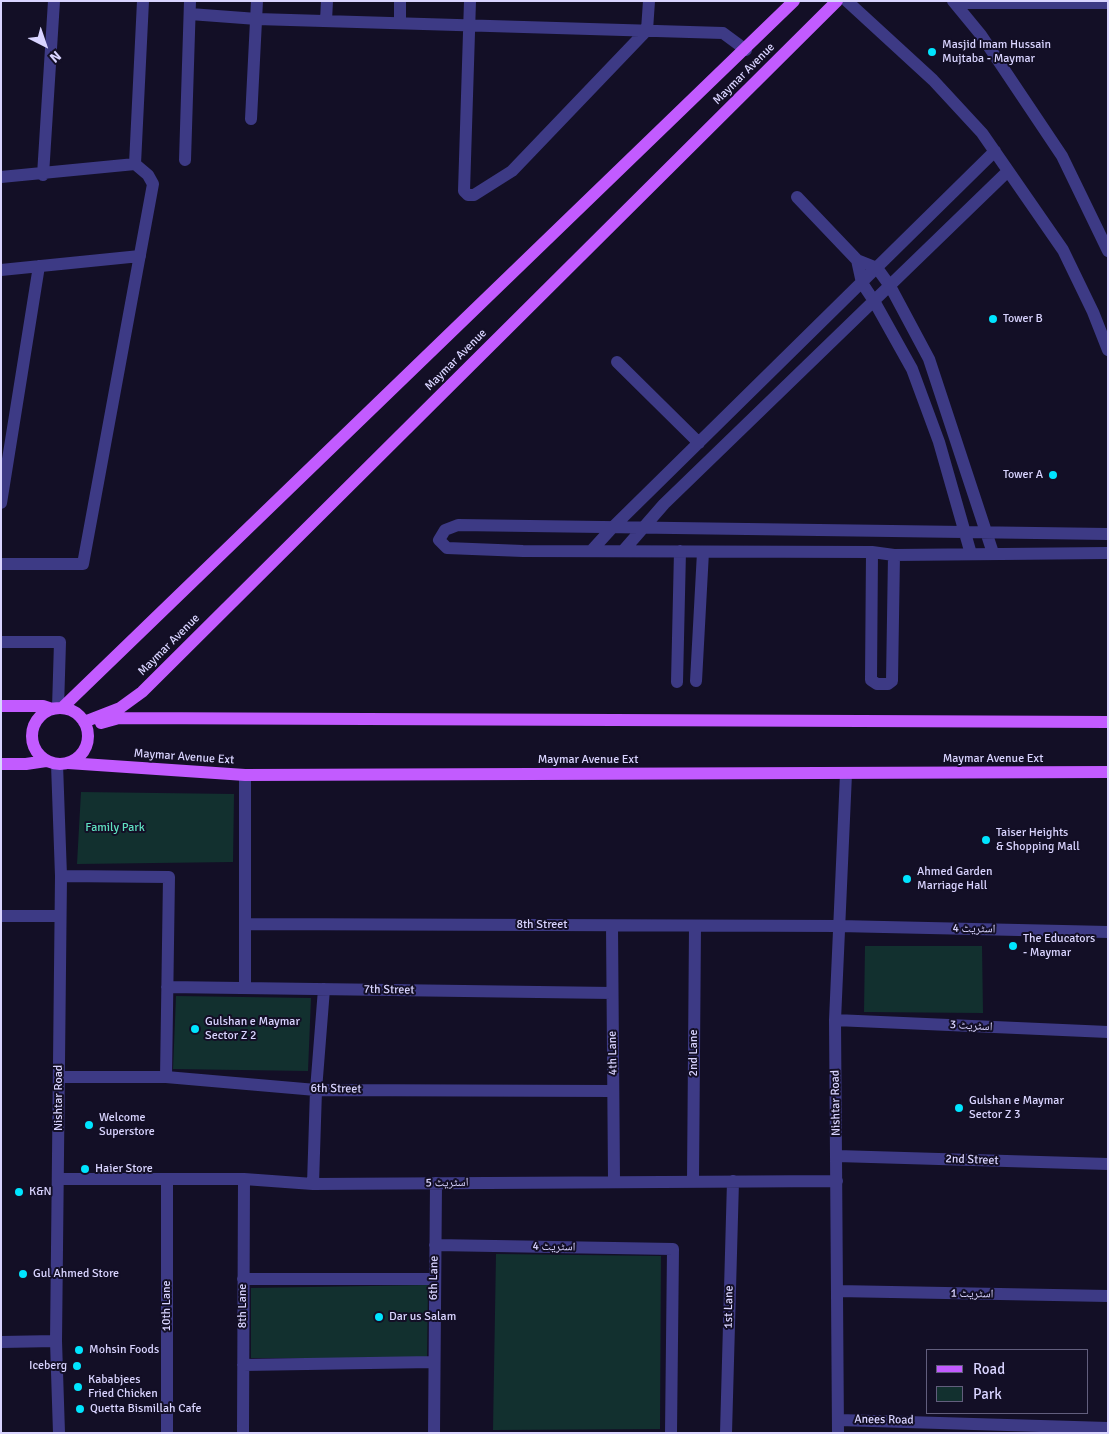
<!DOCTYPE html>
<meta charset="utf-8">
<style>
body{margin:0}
#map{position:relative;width:1109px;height:1434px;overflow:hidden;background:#130f26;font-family:Signika,sans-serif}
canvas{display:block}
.frame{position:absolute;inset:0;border:2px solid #d9d4ff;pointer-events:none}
.legend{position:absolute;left:926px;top:1349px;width:162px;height:65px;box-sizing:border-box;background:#130f26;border:1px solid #625e7d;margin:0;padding:6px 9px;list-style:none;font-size:15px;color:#d9d4ff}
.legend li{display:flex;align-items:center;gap:10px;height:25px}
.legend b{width:25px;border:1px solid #625e7d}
.north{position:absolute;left:20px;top:20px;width:50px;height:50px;-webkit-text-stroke:4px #130f26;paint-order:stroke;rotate:139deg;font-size:14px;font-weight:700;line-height:20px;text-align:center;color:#d9d4ff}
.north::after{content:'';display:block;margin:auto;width:18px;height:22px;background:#d9d4ff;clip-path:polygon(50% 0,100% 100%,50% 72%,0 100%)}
</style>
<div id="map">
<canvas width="1109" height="1434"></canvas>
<div class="frame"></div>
<ul class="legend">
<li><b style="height:6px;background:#c25bff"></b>Road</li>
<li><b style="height:14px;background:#12302f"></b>Park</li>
</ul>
<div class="north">N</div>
</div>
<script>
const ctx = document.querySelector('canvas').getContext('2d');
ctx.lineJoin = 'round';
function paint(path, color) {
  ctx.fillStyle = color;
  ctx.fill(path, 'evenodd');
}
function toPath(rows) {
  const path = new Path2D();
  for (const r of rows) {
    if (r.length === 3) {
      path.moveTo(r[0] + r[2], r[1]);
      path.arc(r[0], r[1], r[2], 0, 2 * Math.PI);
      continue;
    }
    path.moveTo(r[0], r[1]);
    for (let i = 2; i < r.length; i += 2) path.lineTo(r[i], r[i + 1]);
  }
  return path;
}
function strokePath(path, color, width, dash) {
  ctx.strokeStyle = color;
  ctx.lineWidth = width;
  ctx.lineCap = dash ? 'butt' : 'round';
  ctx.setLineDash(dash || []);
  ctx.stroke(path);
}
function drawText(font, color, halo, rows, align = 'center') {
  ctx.font = font + ' Signika,"Noto Naskh Arabic",sans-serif';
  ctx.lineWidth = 4;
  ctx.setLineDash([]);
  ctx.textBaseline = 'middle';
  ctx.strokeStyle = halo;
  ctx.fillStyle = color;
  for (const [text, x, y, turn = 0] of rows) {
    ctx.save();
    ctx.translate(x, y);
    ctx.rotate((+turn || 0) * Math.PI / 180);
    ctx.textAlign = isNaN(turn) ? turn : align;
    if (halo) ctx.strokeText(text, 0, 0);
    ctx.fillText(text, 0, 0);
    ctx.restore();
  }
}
const green = toPath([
 [81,792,234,794,233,862,77,864],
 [865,946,982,946,983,1013,864,1012],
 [176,996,311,998,308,1071,173,1069],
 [496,1254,661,1256,660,1429,493,1430],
 [428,1285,427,1358,251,1358,251,1288]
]);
const minor = toPath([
 [470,1,464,191,468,195,474,195,512,171,647,30,649,1],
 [847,1,933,80,982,133,1063,250,1093,312,1108,350],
 [953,1,981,35,1062,156,1108,251],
 [955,3,1108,3],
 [190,14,257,19,723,33,746,50],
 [326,21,327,1],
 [400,23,400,1],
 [251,119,257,1],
 [185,160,190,1],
 [43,175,54,1],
 [1,177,135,164,143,1],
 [797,197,857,260,877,268,890,286,929,359,993,553],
 [857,260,862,283,874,301,912,369,939,442,971,554],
 [1,270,140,256],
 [617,362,699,443],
 [1,503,39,266],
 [1108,534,458,525,445,530,439,540,447,548,523,551,872,552,894,555,1108,553],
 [592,550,612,528,995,151],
 [623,551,664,504,1008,171],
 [872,552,871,680,877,684,888,684,892,681,894,555],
 [1,564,83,564,153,184,148,175,135,164],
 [1,642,60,642,58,708],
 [696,681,703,552],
 [677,682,680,551],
 [57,764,61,876,56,1341,59,1433],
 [61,876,169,877,166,1077],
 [1,916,60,916],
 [245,924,839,926,1108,932],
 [612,926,614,1180],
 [167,987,612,993],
 [245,987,245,775],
 [835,1020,1108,1032],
 [59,1077,166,1077,316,1090,613,1091],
 [837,1156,1108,1164],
 [58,1179,244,1179,313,1184,837,1181],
 [693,1181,695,926],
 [313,1184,316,1090,324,989],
 [435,1245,673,1249,671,1433],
 [243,1279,434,1279],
 [837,1291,1108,1296],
 [1,1342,56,1341],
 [243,1365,433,1362],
 [839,1420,1108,1428],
 [167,1433,167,1179],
 [243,1433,244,1179],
 [434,1433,436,1183],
 [726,1433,733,1181],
 [838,1433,835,1020,846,774]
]);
const major = toPath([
 [1,706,43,706,52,709],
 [63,707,794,1],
 [60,736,28],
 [84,722,120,708,142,692,837,1],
 [101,723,119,718,1108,722],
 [68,763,245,775,1108,772],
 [1,764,26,764,46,761]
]);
const markers = [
 [932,52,5,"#00e5ff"],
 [993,319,5,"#00e5ff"],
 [1053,475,5,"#00e5ff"],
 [986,840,5,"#00e5ff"],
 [907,879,5,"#00e5ff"],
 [1013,946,5,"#00e5ff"],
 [195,1029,5,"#00e5ff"],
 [959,1108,5,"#00e5ff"],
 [89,1125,5,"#00e5ff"],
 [85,1169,5,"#00e5ff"],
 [19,1192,5,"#00e5ff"],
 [23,1274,5,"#00e5ff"],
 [379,1317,5,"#00e5ff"],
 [79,1350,5,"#00e5ff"],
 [77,1366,5,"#00e5ff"],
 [78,1387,5,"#00e5ff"],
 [80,1409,5,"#00e5ff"]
];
const poiNames = [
 ["Masjid Imam Hussain",942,45],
 ["Mujtaba - Maymar",942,59],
 ["Tower B",1003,319],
 ["Tower A",1043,475,"right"],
 ["Taiser Heights",996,833],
 ["& Shopping Mall",996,847],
 ["Ahmed Garden",917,872],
 ["Marriage Hall",917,886],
 ["The Educators",1023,939],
 ["- Maymar",1023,953],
 ["Gulshan e Maymar",205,1022],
 ["Sector Z 2",205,1036],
 ["Gulshan e Maymar",969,1101],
 ["Sector Z 3",969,1115],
 ["Welcome",99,1118],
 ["Superstore",99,1132],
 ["Haier Store",95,1169],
 ["K&N",29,1192],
 ["Gul Ahmed Store",33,1274],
 ["Dar us Salam",389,1317],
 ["Mohsin Foods",89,1350],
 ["Iceberg",67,1366,"right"],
 ["Kababjees",88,1380],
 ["Fried Chicken",88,1394],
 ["Quetta Bismillah Cafe",90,1409]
];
const streetNames = [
 ["Maymar Avenue",744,74,-45],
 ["Maymar Avenue",456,360,-45],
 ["Maymar Avenue",169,645,-45],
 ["Maymar Avenue Ext",184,757,4],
 ["Maymar Avenue Ext",993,759],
 ["Maymar Avenue Ext",588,760],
 ["8th Street",542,925],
 ["اسٹریٹ 4",974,929,1],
 ["7th Street",389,990,1],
 ["اسٹریٹ 3",971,1026,3],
 ["4th Lane",613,1053,-91],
 ["2nd Lane",694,1053,-90],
 ["6th Street",336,1089,1],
 ["Nishtar Road",59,1098,-90],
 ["Nishtar Road",836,1103,-91],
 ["2nd Street",972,1160,2],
 ["اسٹریٹ 5",447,1183,-1],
 ["اسٹریٹ 4",554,1247,1],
 ["6th Lane",434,1278,-89],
 ["اسٹریٹ 1",972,1294,1],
 ["10th Lane",167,1306,-90],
 ["8th Lane",243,1306,-90],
 ["1st Lane",729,1307,-89],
 ["Anees Road",884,1420,1]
];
const parkNames = [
 ["Family Park",115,828]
];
paint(green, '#12302f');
strokePath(minor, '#3d3a85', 12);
strokePath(major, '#c25bff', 12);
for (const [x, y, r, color] of markers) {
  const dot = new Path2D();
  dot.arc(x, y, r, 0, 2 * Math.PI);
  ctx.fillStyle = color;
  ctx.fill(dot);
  strokePath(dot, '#130f26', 2);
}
drawText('12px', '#d9d4ff', '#130f26', poiNames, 'left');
drawText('12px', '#d9d4ff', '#130f26', streetNames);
drawText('12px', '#5fe0c0', '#130f26', parkNames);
</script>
